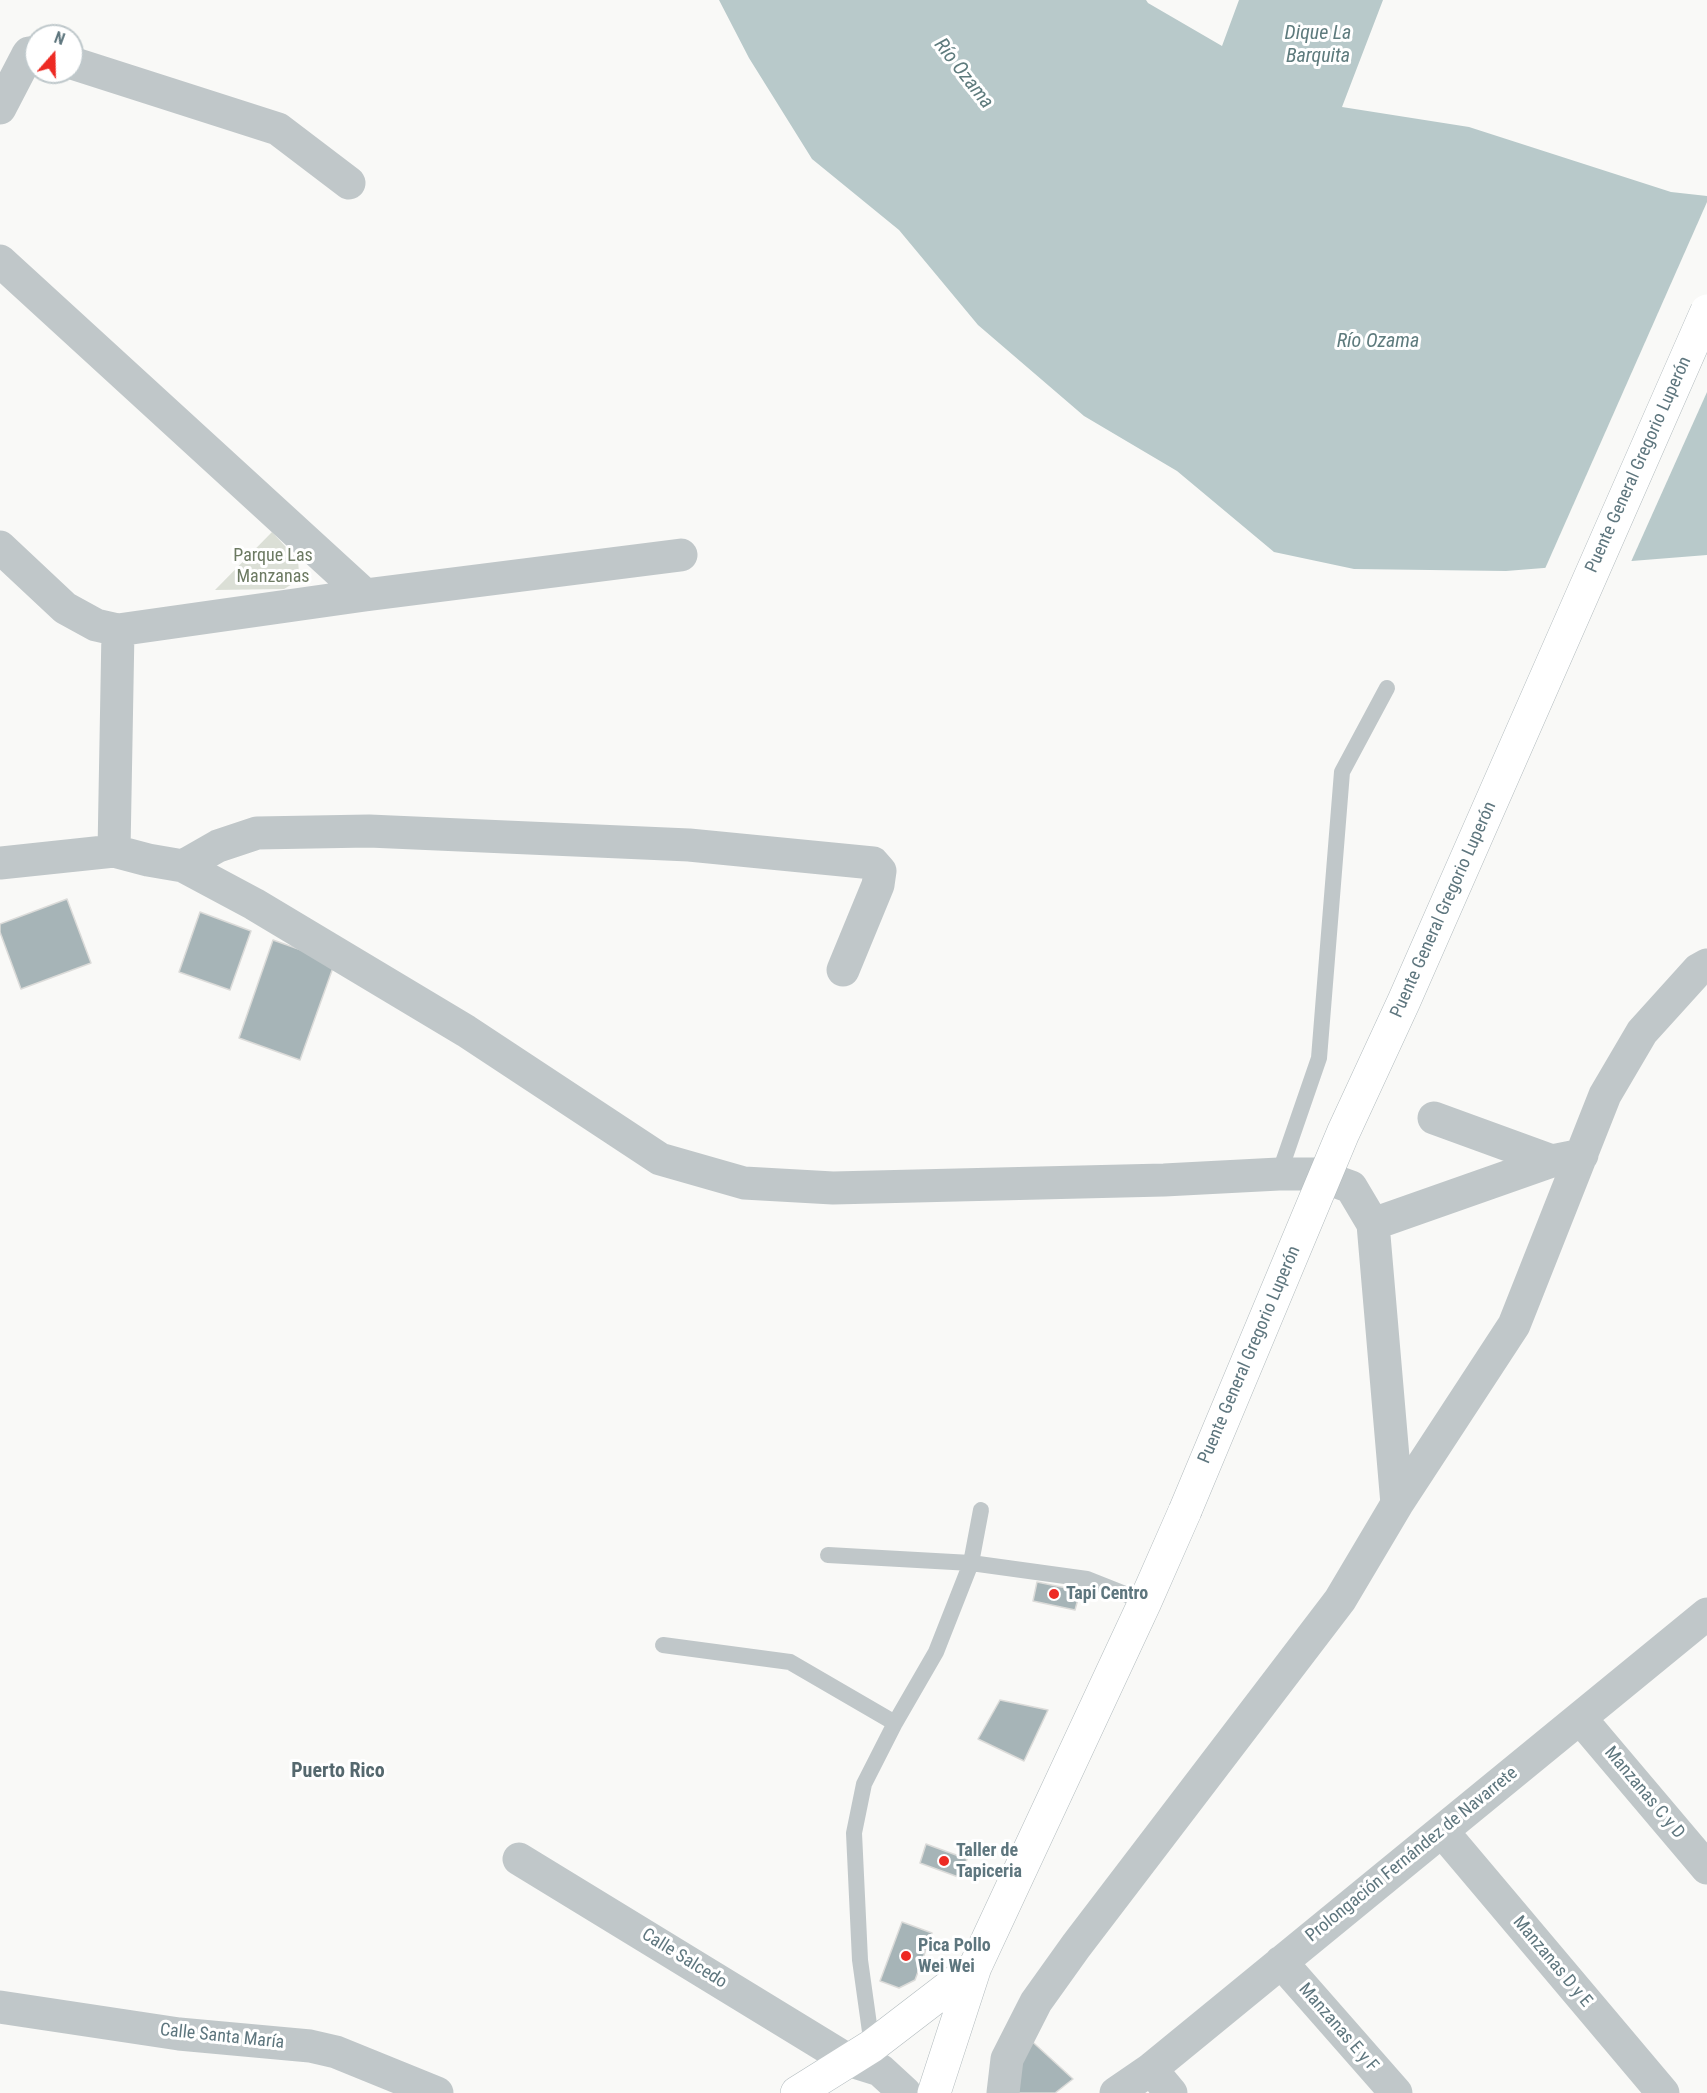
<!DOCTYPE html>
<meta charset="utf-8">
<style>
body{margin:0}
#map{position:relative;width:1707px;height:2093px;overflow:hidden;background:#f9f9f7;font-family:"Roboto Condensed",sans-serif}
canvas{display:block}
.north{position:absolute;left:24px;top:24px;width:60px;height:60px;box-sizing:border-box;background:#fff;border:2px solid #bfc8cb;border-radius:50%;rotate:20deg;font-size:16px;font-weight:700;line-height:24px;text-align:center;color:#5e767e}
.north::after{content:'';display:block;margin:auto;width:21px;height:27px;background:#ed2a23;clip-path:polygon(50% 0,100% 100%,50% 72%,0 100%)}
</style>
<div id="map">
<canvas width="1707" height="2093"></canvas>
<div class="north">N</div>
</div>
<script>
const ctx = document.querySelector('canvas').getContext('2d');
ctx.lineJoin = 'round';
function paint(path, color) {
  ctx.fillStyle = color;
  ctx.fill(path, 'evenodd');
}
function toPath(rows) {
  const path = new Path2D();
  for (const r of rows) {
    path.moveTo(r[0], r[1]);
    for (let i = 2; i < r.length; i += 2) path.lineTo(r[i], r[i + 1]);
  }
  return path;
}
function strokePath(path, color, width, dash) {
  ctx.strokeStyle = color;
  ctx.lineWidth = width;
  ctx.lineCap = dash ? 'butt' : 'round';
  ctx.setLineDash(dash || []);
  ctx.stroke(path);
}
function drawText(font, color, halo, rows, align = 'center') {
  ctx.font = font + ' "Roboto Condensed",sans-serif';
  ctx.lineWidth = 6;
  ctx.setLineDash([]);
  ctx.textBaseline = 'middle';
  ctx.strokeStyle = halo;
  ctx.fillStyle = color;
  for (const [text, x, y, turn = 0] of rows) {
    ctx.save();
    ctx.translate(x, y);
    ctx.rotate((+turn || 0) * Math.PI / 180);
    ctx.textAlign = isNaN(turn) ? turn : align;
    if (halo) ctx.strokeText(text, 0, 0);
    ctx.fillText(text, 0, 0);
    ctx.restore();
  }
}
const green = toPath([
 [272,532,298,560,299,573,294,583,284,589,215,590]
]);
const water = toPath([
 [719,0,1146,0,1148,3,1222,46,1239,0,1383,0,1342,107,1469,127,1671,192,1707,196,1707,555,1506,571,1354,569,1274,552,1177,471,1084,416,978,325,899,230,812,159,749,58]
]);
const pier = toPath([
 [1707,202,1707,392,1630,564,1544,571]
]);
const building = toPath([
 [67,899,91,963,21,989,0,932,0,924,67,899],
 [200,912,251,931,230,990,179,972,200,912],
 [273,940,335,962,300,1060,239,1038,273,940],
 [1037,1582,1071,1589,1078,1599,1075,1610,1033,1601,1037,1582],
 [1000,1700,1048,1710,1024,1761,978,1739,1000,1700],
 [926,1844,967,1859,961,1878,920,1863,926,1844],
 [902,1922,932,1933,915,1980,899,1988,880,1981,902,1922],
 [1025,2035,1073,2079,1055,2093,1009,2093,1025,2035]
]);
const lane = toPath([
 [1279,1174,1319,1058,1342,772,1387,688],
 [828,1555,971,1563,1087,1579,1145,1602],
 [663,1645,790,1662,895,1723],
 [872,2046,860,1960,854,1833,864,1784,895,1723,936,1652,971,1563,981,1510]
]);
const street = toPath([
 [72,63,278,129,349,183],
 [0,108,27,56,29,53,36,52],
 [0,261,365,595],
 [0,547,65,608,96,625,118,630,365,595,681,555],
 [114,851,118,630],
 [0,863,114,851,148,860,183,866,254,904,466,1031,660,1159,744,1183,833,1188,1164,1180,1279,1174,1315,1174,1351,1187,1373,1224,1397,1504],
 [183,866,218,846,257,833,369,831,689,845,873,863,880,871,878,885,843,970],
 [1434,1118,1552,1161],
 [1373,1224,1552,1161,1582,1155],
 [1580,1718,1707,1868],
 [1442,1831,1663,2093],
 [519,1859,848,2060,880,2070,905,2093],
 [1281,1962,1396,2093],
 [0,2007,179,2034,310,2046,336,2052,437,2093],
 [1151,2069,1171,2093],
 [1003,2093,1007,2059,1036,2002,1076,1946,1340,1600,1397,1504,1514,1325,1605,1095,1642,1032,1698,970,1707,965],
 [1116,2093,1151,2069,1707,1614]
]);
const secondary = toPath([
 [797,2093,872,2046,975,1967],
 [934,2093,975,1967,1145,1602,1185,1511]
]);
const secondaryBridge = toPath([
 [1185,1511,1343,1133,1404,1001,1707,311]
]);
const markers = [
 [1054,1594,6,"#ed2a23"],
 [944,1861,6,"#ed2a23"],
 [906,1956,6,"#ed2a23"]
];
const streetNames = [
 ["Puente General Gregorio Luperón",1639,465,-66],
 ["Puente General Gregorio Luperón",1444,910,-66],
 ["Puente General Gregorio Luperón",1250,1355,-67],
 ["Manzanas C y D",1644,1793,50],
 ["Prolongación Fernández de Navarrete",1412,1855,-39],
 ["Calle Salcedo",684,1959,32],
 ["Manzanas D y E",1552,1962,50],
 ["Manzanas E y F",1338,2028,49],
 ["Calle Santa María",222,2037,6]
];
const parkNames = [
 ["Parque Las",273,556],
 ["Manzanas",273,577]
];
const poiNames = [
 ["Tapi Centro",1066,1594],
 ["Taller de",956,1851],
 ["Tapiceria",956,1872],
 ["Pica Pollo",918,1946],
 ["Wei Wei",918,1967]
];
const waterNames = [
 ["Dique La",1318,34],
 ["Barquita",1318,57],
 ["Río Ozama",963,74,52],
 ["Río Ozama",1378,342]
];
const neighbourhoodNames = [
 ["Puerto Rico",338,1772]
];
paint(green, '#dbdfd6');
paint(water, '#b8c9ca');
paint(pier, '#f9f9f7');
paint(building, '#a6b4b7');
strokePath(building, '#dbdbd9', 1.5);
strokePath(secondary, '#b2bbbe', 34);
strokePath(lane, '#c0c7c9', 16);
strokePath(street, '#c0c7c9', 33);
strokePath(secondary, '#fff', 33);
strokePath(secondaryBridge, '#b2bbbe', 34, []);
strokePath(secondaryBridge, '#fff', 33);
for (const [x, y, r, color] of markers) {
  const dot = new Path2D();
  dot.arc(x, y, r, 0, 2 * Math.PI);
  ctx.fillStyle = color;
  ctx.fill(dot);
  strokePath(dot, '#fff', 2);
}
drawText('18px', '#5e767e', '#fff', streetNames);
drawText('18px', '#6c7a62', '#fff', parkNames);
drawText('bold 18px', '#5e767e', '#fff', poiNames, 'left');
drawText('italic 20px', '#5e7b7d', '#fff', waterNames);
drawText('bold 20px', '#55686e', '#fff', neighbourhoodNames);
</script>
